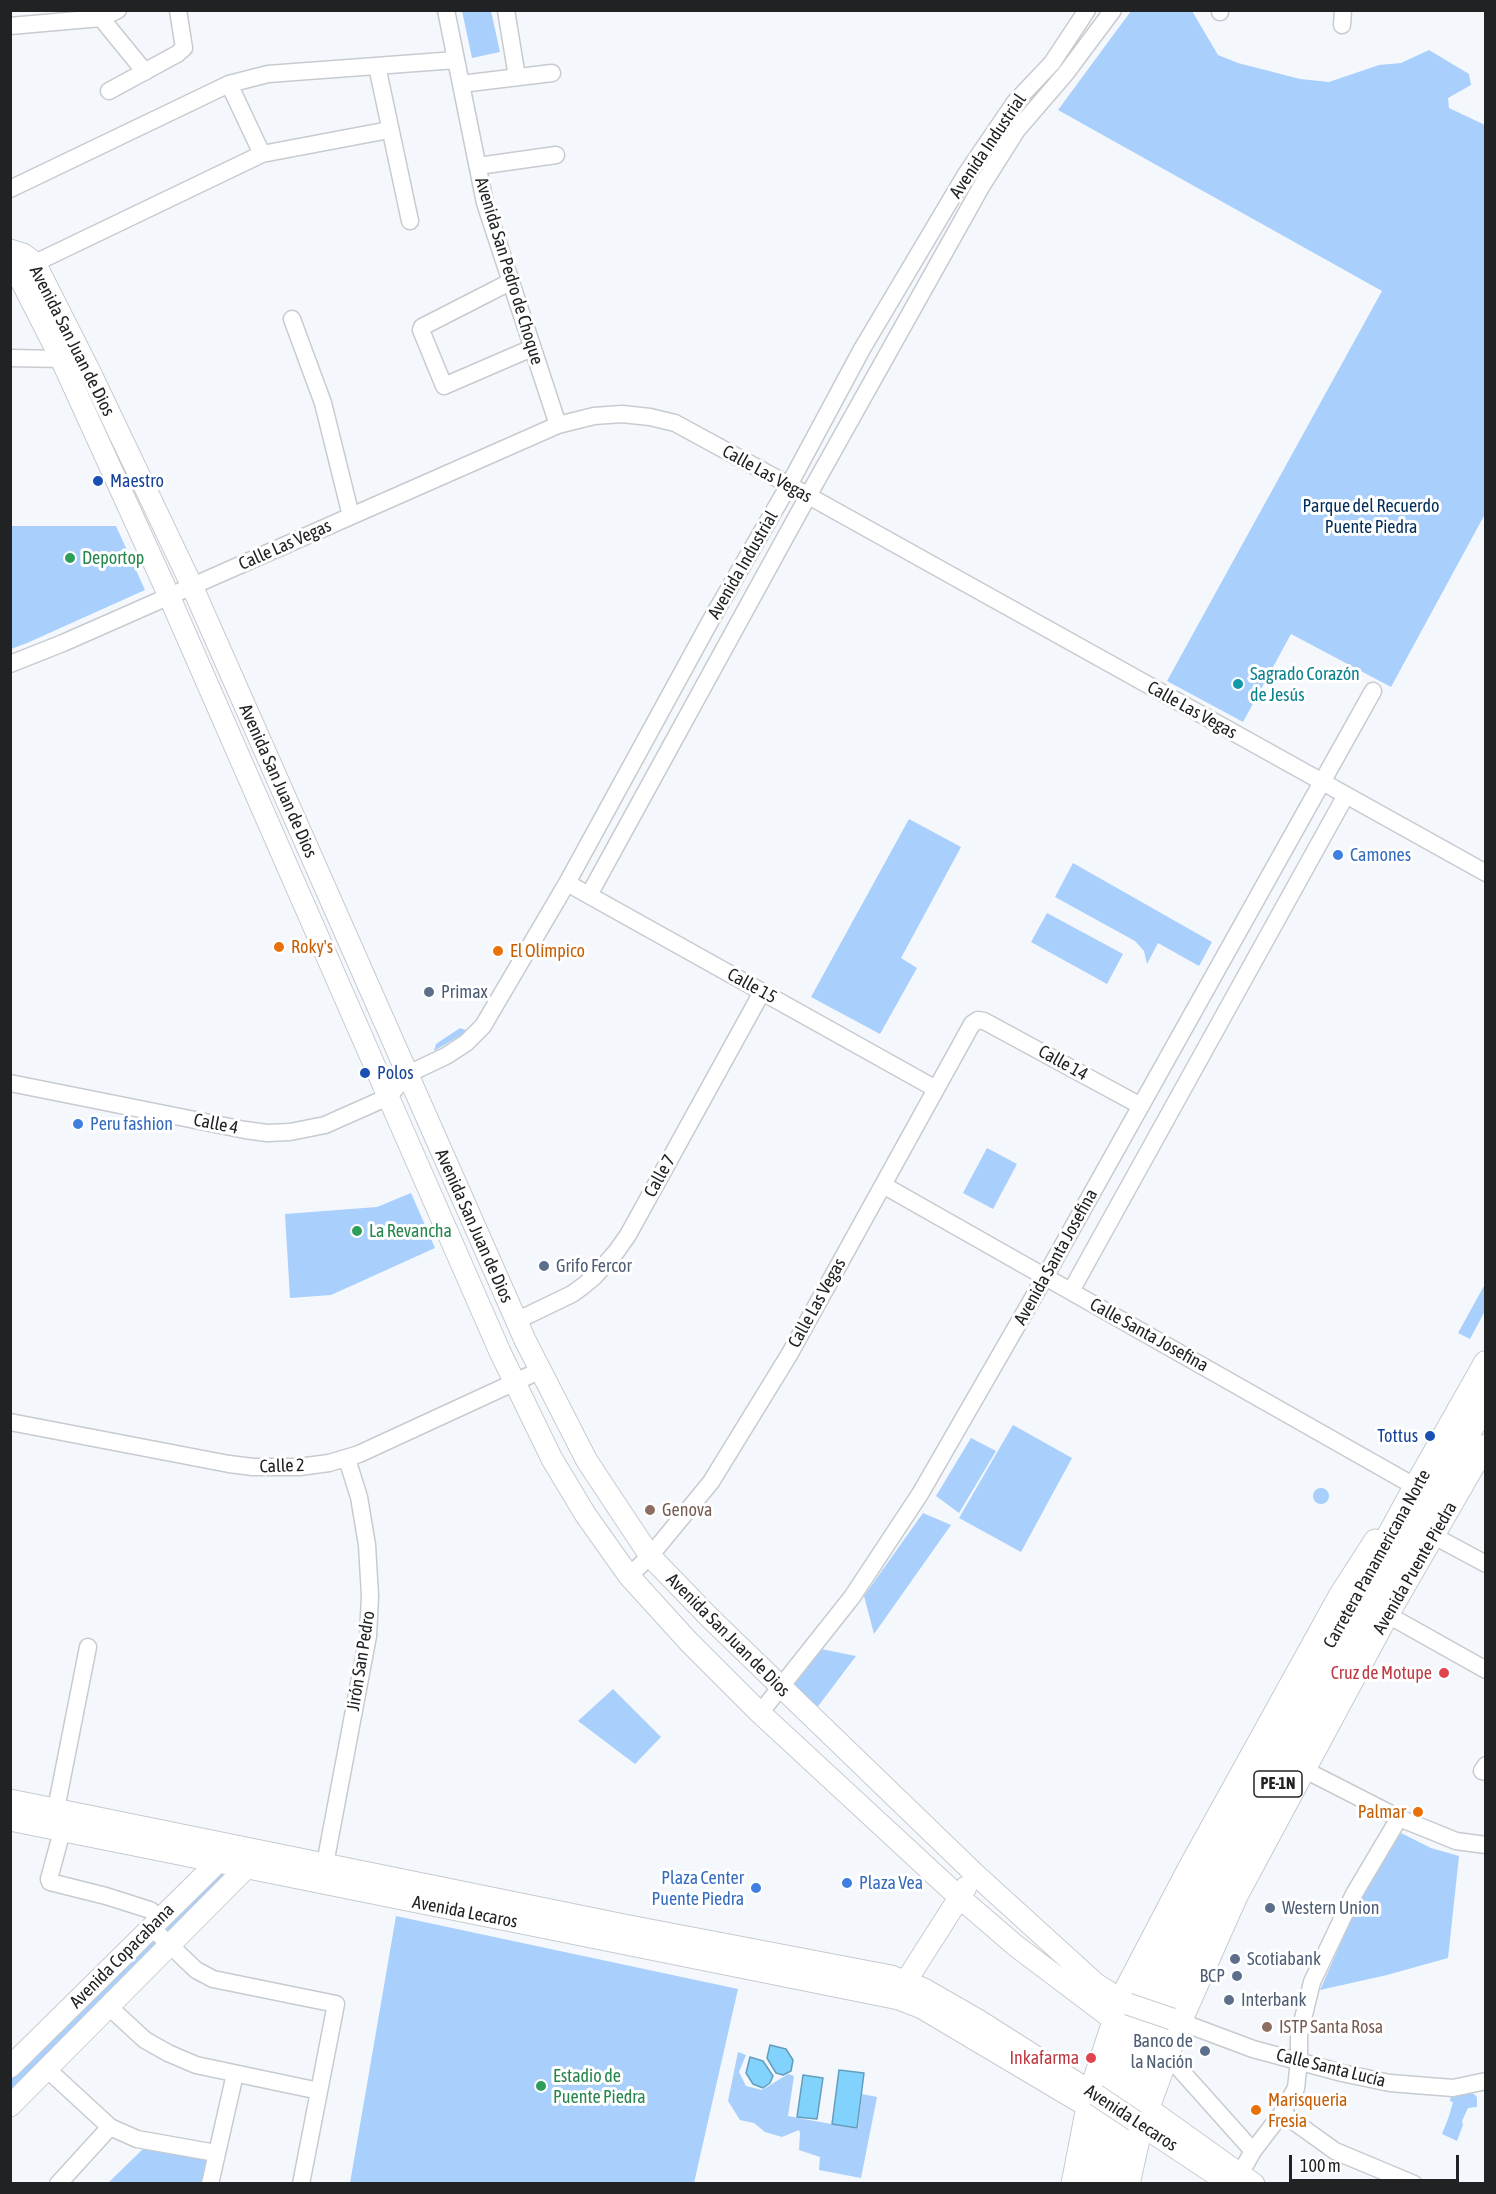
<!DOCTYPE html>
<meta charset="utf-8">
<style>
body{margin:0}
#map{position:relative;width:1496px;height:2194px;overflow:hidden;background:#f4f8fd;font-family:"Asap Condensed",sans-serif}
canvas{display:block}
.frame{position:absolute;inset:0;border:12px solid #212224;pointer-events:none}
.scale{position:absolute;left:1289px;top:2155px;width:170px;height:27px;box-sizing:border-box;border:3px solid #212224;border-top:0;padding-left:8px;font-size:18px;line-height:21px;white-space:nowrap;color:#212224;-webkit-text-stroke:4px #fff;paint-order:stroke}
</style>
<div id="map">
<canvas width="1496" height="2194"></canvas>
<div class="frame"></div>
<div class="scale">100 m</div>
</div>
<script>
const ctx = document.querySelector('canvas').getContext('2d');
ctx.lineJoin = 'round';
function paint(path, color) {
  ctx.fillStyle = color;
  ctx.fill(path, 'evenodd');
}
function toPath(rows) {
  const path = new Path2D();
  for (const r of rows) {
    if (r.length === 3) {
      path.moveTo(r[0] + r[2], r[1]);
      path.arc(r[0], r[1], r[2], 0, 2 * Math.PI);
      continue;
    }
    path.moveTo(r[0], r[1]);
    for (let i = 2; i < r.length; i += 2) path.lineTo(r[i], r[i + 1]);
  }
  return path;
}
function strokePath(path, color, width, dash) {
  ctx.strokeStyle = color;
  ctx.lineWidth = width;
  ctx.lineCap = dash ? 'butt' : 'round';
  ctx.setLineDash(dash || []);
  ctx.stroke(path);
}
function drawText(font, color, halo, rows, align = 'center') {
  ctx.font = font + ' "Asap Condensed",sans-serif';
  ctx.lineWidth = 6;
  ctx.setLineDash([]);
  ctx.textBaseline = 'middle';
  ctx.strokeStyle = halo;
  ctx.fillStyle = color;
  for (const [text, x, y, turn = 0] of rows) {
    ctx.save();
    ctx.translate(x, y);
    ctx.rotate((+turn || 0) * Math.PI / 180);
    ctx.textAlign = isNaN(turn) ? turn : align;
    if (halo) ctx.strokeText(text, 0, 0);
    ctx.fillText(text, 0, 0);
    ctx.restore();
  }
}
const green = toPath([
 [462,11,491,11,500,52,472,58],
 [1131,11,1192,11,1218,55,1238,63,1300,79,1329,82,1379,65,1401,63,1429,50,1469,74,1471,85,1448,98,1449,108,1485,125,1485,514,1391,687,1291,634,1243,722,1167,681,1382,291,1058,110],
 [11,526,116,526,145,590,27,643,11,649],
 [909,819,961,847,901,958,917,968,880,1034,811,997],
 [1073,863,1212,942,1199,966,1158,943,1147,964,1144,951,1135,941,1055,897],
 [1047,913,1123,954,1107,984,1031,942],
 [460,1028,468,1031,434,1051,436,1044],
 [987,1148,1017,1164,993,1209,963,1193],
 [411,1193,435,1248,331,1295,290,1298,285,1214,377,1207],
 [1485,1284,1485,1311,1470,1339,1458,1333],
 [1013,1425,1072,1458,1021,1552,959,1518],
 [971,1438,996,1451,959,1513,936,1496],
 [1321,1496,8],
 [923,1513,951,1525,874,1634,864,1596],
 [821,1649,856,1656,816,1709,790,1687],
 [613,1689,661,1737,635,1764,578,1721],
 [1401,1833,1431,1848,1459,1856,1448,1958,1387,1975,1320,1990,1362,1895],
 [220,1865,243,1869,169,1941,154,1927],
 [396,1916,738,1989,694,2183,350,2183],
 [151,1931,165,1944,11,2099,11,2074],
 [738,2052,746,2055,739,2072,746,2086,762,2090,788,2074,794,2076,788,2116,858,2129,862,2094,877,2097,861,2178,819,2170,820,2157,799,2150,800,2133,799,2130,782,2137,765,2132,754,2123,740,2120,728,2101],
 [1467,2093,1474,2094,1477,2097,1477,2107,1468,2108,1462,2121,1463,2125,1457,2141,1455,2140,1442,2134,1449,2116,1453,2102,1450,2101,1451,2096,1455,2097,1458,2094],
 [145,2147,207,2158,202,2183,107,2184]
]);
const water = toPath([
 [770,2045,786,2049,793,2060,791,2071,783,2075,776,2073,767,2058,770,2045],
 [750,2057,763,2061,773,2076,770,2083,763,2088,753,2084,746,2073,750,2057],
 [839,2070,864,2073,857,2128,832,2124,839,2070],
 [803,2075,823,2078,817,2119,797,2117,803,2075]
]);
const minor = toPath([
 [446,10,485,203,558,425],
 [506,10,517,77],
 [1220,10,1220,12],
 [101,18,145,72],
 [1342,25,1343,10],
 [10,26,101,18,118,10],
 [377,66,410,221],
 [229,84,262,154],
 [461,84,552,73],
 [109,91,177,54,184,48,178,10],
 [478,166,556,155],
 [10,189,229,84,268,74,456,60],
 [35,263,262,154,389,130],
 [510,282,422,327,421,330,444,386,532,348],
 [292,319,323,403,351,516],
 [10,358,61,359],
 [10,664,63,643,558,425,594,416,622,414,650,417,675,423,789,485,1486,873],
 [567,883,936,1089],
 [589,895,808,496,981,187,1017,130,1066,73,1113,10],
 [10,1083,245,1130,267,1133,290,1132,325,1125,388,1097,408,1074,446,1056,466,1043,483,1026,567,883,712,618,789,485,862,349,966,174,1015,102,1052,63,1087,10],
 [883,1185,1416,1487],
 [1071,1291,1346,795],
 [516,1321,572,1294,583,1286,594,1277,616,1252,628,1235,762,992],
 [10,1422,229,1464,253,1467,299,1467,329,1463,359,1454,539,1371],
 [1434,1536,1486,1564],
 [629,1576,650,1556,711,1482,789,1355,972,1024,978,1020,984,1021,1141,1106],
 [1388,1615,1486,1670],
 [760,1713,852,1597,920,1494,1045,1277,1373,691],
 [1486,1765,1482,1771,1486,1772],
 [1305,1770,1399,1818,1434,1832,1456,1841,1486,1845],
 [56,1809,88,1647],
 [62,1831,49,1879,50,1882,106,1896,150,1910,160,1918],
 [325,1864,368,1636,370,1596,367,1545,359,1497,347,1459],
 [151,1927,196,1970,213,1979,336,2004,301,2184],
 [108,2006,145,2040,168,2053,196,2065,319,2091],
 [1181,2022,1253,2049,1342,2073,1390,2083,1453,2088,1486,2081],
 [1168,2056,1253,2151],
 [47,2069,110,2127,137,2139,216,2153],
 [1282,2113,1335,2151,1414,2184],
 [58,2184,110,2127],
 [210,2184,235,2074],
 [1237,2184,1240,2174,1253,2151,1282,2113,1296,2088,1299,2061,1299,2035,1312,1982,1354,1894,1399,1818]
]);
const major = toPath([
 [10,250,23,254,35,263,91,374,192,586,525,1340,587,1461,650,1556,711,1619,975,1874,1096,1984,1128,2004],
 [10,259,61,359,169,596,500,1352,552,1459,585,1514,629,1576,688,1641,760,1713,959,1897,1016,1946,1114,2020],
 [10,1800,629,1926,891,1976,924,1989,978,2020,1096,2095],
 [10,1820,899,1999,922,2008,1087,2106],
 [902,1993,906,1981,966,1887],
 [10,2067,226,1854],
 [10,2106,255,1859],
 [1149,2109,1254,2184],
 [1135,2121,1230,2184],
 [1072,2184,1090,2091,1120,2000,1128,1984,1188,1869,1339,1596,1375,1540],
 [1129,2184,1142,2126,1168,2056,1181,2022,1237,1896,1388,1615,1486,1445]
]);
const highway = toPath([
 [1088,2184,1105,2113,1126,2047,1147,1989,1172,1935,1408,1501,1486,1363],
 [1111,2184,1130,2108,1148,2052,1168,1998,1198,1933,1217,1894,1486,1401]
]);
const majorBridge = toPath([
 [1128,2004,1172,2019],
 [1096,2095,1135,2121]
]);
const markers = [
 [98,481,6,"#1a4fb4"],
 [70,558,6,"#2e9e5b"],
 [1238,684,6,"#0f9aa8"],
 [1338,855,6,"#3f7fe0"],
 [279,947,6,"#e8710a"],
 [498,951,6,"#e8710a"],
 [429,992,6,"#5c6f8a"],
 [365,1073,6,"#1a4fb4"],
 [78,1124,6,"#3f7fe0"],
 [357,1231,6,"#2e9e5b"],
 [544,1266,6,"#5c6f8a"],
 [1430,1436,6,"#1a4fb4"],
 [650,1510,6,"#8d6e63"],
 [1444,1673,6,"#e0444e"],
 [1418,1812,6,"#e8710a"],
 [847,1883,6,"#3f7fe0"],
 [756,1888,6,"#3f7fe0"],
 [1270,1908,6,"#5c6f8a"],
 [1235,1959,6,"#5c6f8a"],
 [1237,1976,6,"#5c6f8a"],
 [1229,2000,6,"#5c6f8a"],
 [1267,2027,6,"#8d6e63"],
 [1205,2051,6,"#5c6f8a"],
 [1091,2058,6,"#e0444e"],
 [541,2086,6,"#2e9e5b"],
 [1256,2110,6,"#e8710a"]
];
const shields = [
 [1278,1784,48]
];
const shieldNames = [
 ["PE-1N",1278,1784]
];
const streetNames = [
 ["Avenida Industrial",988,146,-56],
 ["Avenida San Pedro de Choque",509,271,73],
 ["Avenida San Juan de Dios",72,341,63],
 ["Calle Las Vegas",767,474,29],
 ["Calle Las Vegas",285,545,-24],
 ["Avenida Industrial",743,565,-60],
 ["Calle Las Vegas",1192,710,29],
 ["Avenida San Juan de Dios",278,781,66],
 ["Calle 15",752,986,29],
 ["Calle 14",1063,1063,29],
 ["Calle 4",216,1124,11],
 ["Calle 7",660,1176,-61],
 ["Avenida San Juan de Dios",474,1226,66],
 ["Avenida Santa Josefina",1056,1257,-61],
 ["Calle Las Vegas",817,1303,-61],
 ["Calle Santa Josefina",1149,1335,29],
 ["Calle 2",282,1466,-2],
 ["Carretera Panamericana Norte",1377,1559,-61],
 ["Avenida Puente Piedra",1415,1568,-60],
 ["Avenida San Juan de Dios",728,1635,45],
 ["Jirón San Pedro",361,1661,-81],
 ["Avenida Lecaros",465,1912,11],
 ["Avenida Copacabana",122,1956,-45],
 ["Calle Santa Lucía",1331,2068,14],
 ["Avenida Lecaros",1131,2118,33]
];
const transitNames = [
 ["Maestro",110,481],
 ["Polos",377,1073],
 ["Tottus",1418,1436,"right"]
];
const parkNames = [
 ["Parque del Recuerdo",1371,506],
 ["Puente Piedra",1371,527]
];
const leisureNames = [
 ["Deportop",82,558],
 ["La Revancha",369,1231],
 ["Estadio de",553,2076],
 ["Puente Piedra",553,2097]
];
const cultureNames = [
 ["Sagrado Corazón",1250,674],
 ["de Jesús",1250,695]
];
const shopNames = [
 ["Camones",1350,855],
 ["Peru fashion",90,1124],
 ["Plaza Center",744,1878,"right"],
 ["Puente Piedra",744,1899,"right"],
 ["Plaza Vea",859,1883]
];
const foodNames = [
 ["Roky's",291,947],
 ["El Olímpico",510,951],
 ["Palmar",1406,1812,"right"],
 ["Marisqueria",1268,2100],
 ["Fresia",1268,2121]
];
const serviceNames = [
 ["Primax",441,992],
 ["Grifo Fercor",556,1266],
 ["Western Union",1282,1908],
 ["Scotiabank",1247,1959],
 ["BCP",1225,1976,"right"],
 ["Interbank",1241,2000],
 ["Banco de",1193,2041,"right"],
 ["la Nación",1193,2062,"right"]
];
const educationNames = [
 ["Genova",662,1510],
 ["ISTP Santa Rosa",1279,2027]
];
const healthNames = [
 ["Cruz de Motupe",1432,1673],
 ["Inkafarma",1079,2058]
];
paint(green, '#a9cffc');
paint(water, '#81d2fd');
strokePath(water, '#649dbc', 1.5);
strokePath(minor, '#c7cbd0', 19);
strokePath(major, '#c7cbd0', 23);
strokePath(highway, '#c7cbd0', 26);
strokePath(minor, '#fff', 16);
strokePath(major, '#fff', 21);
strokePath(highway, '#fff', 24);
strokePath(majorBridge, '#c7cbd0', 23, []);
strokePath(majorBridge, '#fff', 21);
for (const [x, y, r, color] of markers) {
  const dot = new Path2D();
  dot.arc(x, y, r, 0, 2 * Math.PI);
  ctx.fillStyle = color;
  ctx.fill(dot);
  strokePath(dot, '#fff', 2);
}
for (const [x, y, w] of shields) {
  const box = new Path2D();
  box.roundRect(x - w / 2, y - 13, w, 26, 4.5);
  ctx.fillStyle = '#fff';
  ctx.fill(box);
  strokePath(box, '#212224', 1.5);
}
drawText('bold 16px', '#212224', null, shieldNames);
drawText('18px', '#212224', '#fff', streetNames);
drawText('18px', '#164399', '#fff', transitNames, 'left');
drawText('18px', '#002d5a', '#fff', parkNames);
drawText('18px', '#27864d', '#fff', leisureNames, 'left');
drawText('18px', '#0d838f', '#fff', cultureNames, 'left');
drawText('18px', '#366cbe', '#fff', shopNames, 'left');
drawText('18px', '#c56008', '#fff', foodNames, 'left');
drawText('18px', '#4e5e75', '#fff', serviceNames, 'left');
drawText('18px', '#785e54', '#fff', educationNames, 'left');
drawText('18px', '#be3a42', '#fff', healthNames, 'right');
</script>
